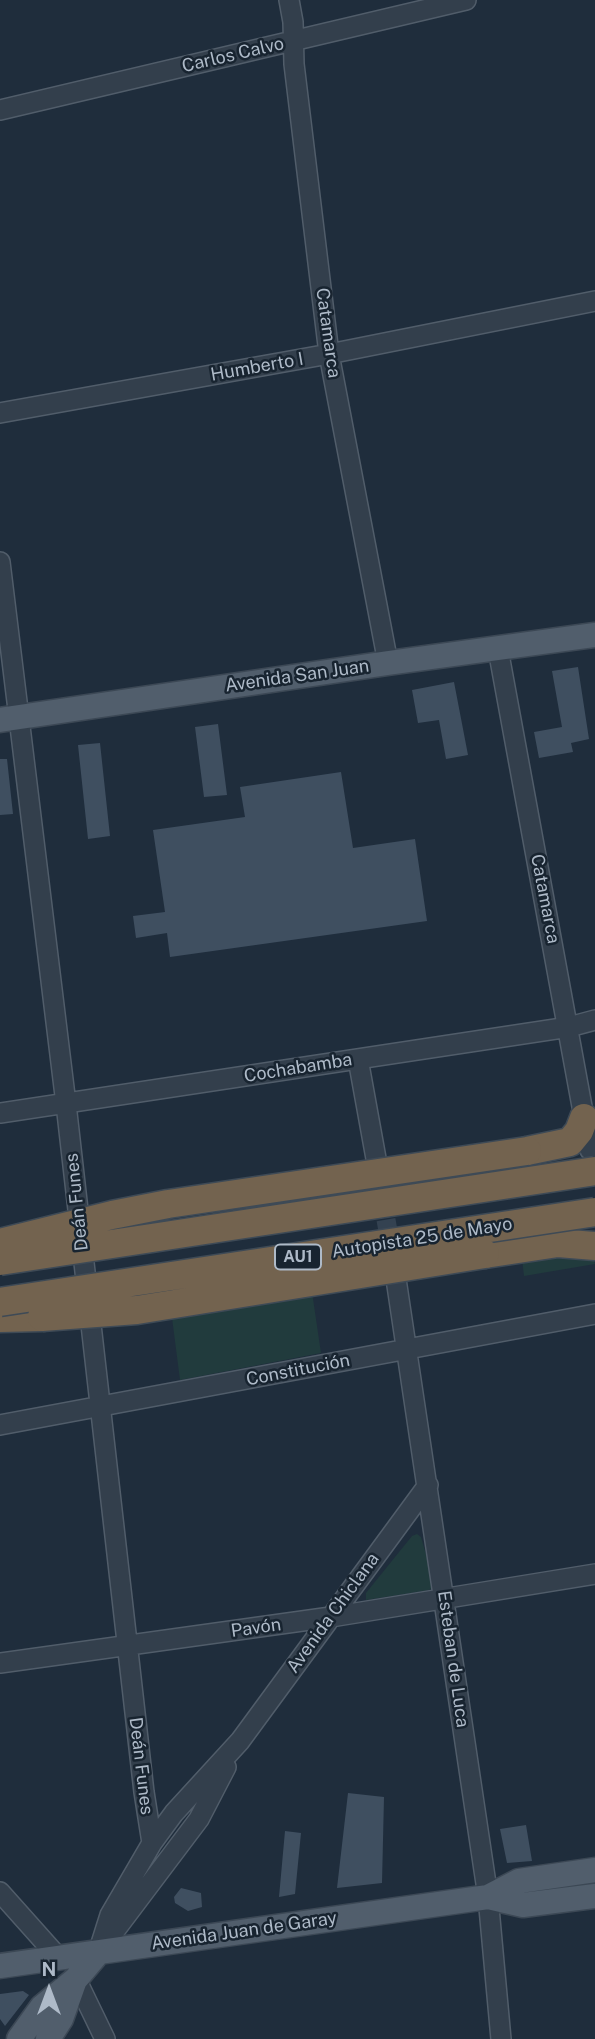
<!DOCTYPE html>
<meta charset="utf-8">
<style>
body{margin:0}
#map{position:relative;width:595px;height:2039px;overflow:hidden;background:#1f2d3c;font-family:"Public Sans",sans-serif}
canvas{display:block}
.north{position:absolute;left:14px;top:1955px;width:70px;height:70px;-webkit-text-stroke:5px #182430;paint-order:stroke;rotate:0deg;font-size:19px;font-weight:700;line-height:28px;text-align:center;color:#aebac8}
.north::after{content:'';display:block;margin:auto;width:24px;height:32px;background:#aebac8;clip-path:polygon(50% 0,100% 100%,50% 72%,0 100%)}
</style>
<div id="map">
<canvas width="595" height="2039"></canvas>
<div class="north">N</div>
</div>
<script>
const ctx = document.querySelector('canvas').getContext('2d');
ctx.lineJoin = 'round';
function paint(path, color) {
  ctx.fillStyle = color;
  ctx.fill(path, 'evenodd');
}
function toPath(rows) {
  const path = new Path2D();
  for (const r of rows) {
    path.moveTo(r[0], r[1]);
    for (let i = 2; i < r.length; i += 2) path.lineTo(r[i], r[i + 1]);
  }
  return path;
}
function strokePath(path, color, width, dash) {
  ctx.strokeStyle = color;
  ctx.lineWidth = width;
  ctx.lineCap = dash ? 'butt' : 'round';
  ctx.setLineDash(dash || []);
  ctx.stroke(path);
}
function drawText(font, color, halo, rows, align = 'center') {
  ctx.font = font + ' "Public Sans",sans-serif';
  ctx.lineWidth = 5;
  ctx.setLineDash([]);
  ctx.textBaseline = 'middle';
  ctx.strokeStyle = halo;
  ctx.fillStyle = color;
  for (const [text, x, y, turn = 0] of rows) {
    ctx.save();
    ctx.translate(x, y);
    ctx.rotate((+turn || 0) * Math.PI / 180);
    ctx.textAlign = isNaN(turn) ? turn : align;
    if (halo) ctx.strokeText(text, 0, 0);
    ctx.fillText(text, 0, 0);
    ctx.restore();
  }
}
const green = toPath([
 [571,1250,593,1256,595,1264,524,1276,522,1259],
 [312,1292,321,1353,180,1380,171,1310],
 [417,1534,421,1537,435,1586,429,1590,366,1600,366,1593,412,1536]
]);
const building = toPath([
 [578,667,589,739,571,743,573,752,539,758,534,732,562,727,552,671],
 [454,682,468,755,446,759,439,720,418,723,412,690],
 [218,724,227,795,204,797,195,727],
 [100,743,110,836,88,839,78,745],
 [0,759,7,759,13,814,0,815],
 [341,772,353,848,415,839,427,921,170,957,167,933,136,938,133,916,165,912,153,830,245,817,240,787],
 [348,1793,384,1797,382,1883,337,1888],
 [526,1825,532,1861,507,1863,500,1829],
 [285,1831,301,1833,295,1894,279,1897],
 [181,1888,201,1893,202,1907,188,1911,175,1903,174,1897],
 [23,1991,29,1995,5,2026,0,2019,0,1994]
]);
const minorTunnel = toPath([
 [381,1191,392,1254]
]);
const minor = toPath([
 [289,0,293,22,294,64,329,354,388,663],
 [0,110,466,0],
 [0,413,329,354,595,301],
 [0,562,66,1104,144,1792,152,1843],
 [498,649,590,1150],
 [358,1059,377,1164],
 [0,1113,569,1027,595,1020],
 [396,1279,488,1897,501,2039],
 [0,1425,595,1314],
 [0,1663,331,1617,595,1574],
 [0,1892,58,1957],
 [107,1941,199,1819,226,1767],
 [98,1953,110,1915,152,1843,174,1813,240,1741,428,1485],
 [76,1979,105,2039]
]);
const major = toPath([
 [0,720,388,663,595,635],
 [488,1897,523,1905,595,1896],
 [0,1966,488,1897,519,1881,595,1870],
 [19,2039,42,2007,76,1979,98,1953],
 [48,2039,61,2019,75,1980]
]);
const highway = toPath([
 [527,1151,570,1142,579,1131,584,1118],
 [485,1254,558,1243,595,1246],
 [0,1318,42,1317]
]);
const highwayBridge = toPath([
 [0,1243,112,1215,168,1204,527,1151],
 [0,1261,595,1171],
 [0,1302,595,1212],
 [42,1317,137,1310,485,1254]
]);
const shields = [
 [298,1257,46]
];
const shieldNames = [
 ["AU1",298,1257]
];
const streetNames = [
 ["Carlos Calvo",233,55,-13],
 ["Catamarca",328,333,82],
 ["Humberto I",257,367,-10],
 ["Avenida San Juan",297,676,-8],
 ["Catamarca",545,899,79],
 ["Cochabamba",298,1068,-9],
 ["Deán Funes",77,1202,-96],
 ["Autopista 25 de Mayo",422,1238,-9],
 ["Constitución",298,1370,-11],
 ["Avenida Chiclana",333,1613,-54],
 ["Pavón",256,1628,-8],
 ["Esteban de Luca",453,1659,82],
 ["Deán Funes",141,1766,83],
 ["Avenida Juan de Garay",244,1931,-8]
];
paint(green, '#213b3d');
paint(building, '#3f4f60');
strokePath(minorTunnel, '#344251', 19, [19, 10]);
strokePath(minor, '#515d6a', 22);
strokePath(major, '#3c4855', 27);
strokePath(highway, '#3e4a56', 31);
strokePath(minor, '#333f4c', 19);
strokePath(major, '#515e6c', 24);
strokePath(highway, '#73634f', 28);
strokePath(highwayBridge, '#3e4a56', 31, []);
strokePath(highwayBridge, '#73634f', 28);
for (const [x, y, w] of shields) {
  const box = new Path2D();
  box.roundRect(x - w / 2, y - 12.5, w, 25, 5);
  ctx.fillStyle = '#182430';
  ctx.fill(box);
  strokePath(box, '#aebac8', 2);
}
drawText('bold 16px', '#aebac8', null, shieldNames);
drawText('18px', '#aebac8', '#182430', streetNames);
</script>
